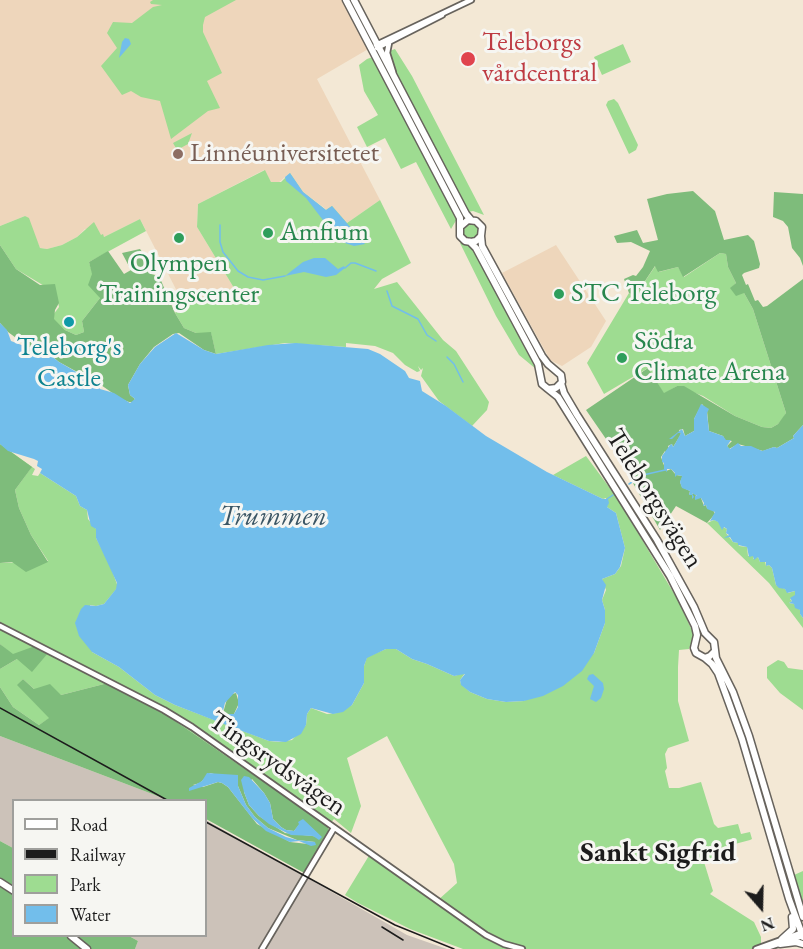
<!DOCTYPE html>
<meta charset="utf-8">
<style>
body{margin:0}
#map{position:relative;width:803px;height:949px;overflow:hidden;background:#f3e8d5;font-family:"EB Garamond",serif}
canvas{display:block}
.legend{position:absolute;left:12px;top:799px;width:195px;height:138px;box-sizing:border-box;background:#f6f6f2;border:2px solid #9f9f9c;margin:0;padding:8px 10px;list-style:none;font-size:18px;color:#1c1c1c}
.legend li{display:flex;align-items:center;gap:12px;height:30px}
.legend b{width:30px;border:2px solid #9f9f9c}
.north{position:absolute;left:731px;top:877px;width:60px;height:60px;-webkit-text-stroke:4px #f6f6f2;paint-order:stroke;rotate:160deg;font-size:16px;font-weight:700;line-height:24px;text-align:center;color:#1c1c1c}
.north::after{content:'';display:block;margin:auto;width:21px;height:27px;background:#1c1c1c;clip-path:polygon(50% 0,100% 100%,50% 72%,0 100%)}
</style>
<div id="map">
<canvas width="803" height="949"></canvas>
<ul class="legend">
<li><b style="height:8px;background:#fff"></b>Road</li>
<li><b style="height:8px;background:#1c1c1c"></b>Railway</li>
<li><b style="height:16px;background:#9edc91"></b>Park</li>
<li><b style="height:16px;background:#72beeb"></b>Water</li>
</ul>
<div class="north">N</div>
</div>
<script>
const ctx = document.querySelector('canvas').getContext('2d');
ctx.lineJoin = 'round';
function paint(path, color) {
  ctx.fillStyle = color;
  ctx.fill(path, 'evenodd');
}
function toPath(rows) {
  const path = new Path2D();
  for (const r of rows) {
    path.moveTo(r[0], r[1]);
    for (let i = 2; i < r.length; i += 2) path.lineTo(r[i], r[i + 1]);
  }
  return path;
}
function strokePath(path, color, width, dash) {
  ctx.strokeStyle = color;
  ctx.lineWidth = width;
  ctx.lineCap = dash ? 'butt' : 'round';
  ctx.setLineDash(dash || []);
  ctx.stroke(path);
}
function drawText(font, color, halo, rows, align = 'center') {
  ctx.font = font + ' "EB Garamond",serif';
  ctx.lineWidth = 6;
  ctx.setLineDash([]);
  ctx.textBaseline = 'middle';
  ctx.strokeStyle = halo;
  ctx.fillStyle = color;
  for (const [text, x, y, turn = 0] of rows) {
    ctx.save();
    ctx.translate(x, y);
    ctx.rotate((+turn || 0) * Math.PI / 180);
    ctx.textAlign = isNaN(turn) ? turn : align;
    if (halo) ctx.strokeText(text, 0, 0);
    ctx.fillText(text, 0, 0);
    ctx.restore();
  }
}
const built = toPath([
 [0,0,343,0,370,48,317,79,380,200,347,223,332,207,327,210,303,192,290,173,278,183,271,182,264,170,198,204,197,227,234,288,183,303,140,219,104,237,85,229,77,237,62,245,47,249,40,248,25,216,0,226],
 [556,245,606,321,591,347,562,366,550,360,502,273]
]);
const industrial = toPath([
 [0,736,168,800,14,800,13,848,0,841],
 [206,820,407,935,447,949,135,949,138,941,129,936,206,936]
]);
const green = toPath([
 [153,0,236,0,205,17,203,25,203,32,222,73,207,81,220,108,208,111,171,139,160,101,141,97,131,91,122,95,101,66,117,48,107,33,113,22,132,23,153,7,162,5,151,4,150,2],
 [623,44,631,62,602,75,594,57],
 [395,49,412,76,484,215,473,211,468,212,458,217,451,229,416,162,401,169,385,138,367,147,357,127,378,115,364,91,359,65,367,59],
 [614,99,618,103,638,145,636,150,629,154,606,105,608,101],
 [192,133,188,144,177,150,173,143],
 [265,170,271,182,281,182,290,173,303,192,326,210,332,206,347,223,380,200,411,263,382,279,374,289,397,282,443,340,456,351,489,402,487,410,472,426,439,401,421,376,423,368,421,370,418,366,420,371,417,372,405,365,393,353,375,346,346,343,346,347,285,343,216,354,211,333,196,333,184,328,175,313,183,303,234,288,197,227,198,204],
 [25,216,29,218,40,248,47,249,62,245,77,237,94,222,101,235,103,234,104,237,140,219,146,231,89,262,100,298,82,321,84,332,76,335,65,330,54,320,53,315,59,307,56,293,16,269,0,245,0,226],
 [467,222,477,224,480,228,478,237,472,240,464,237,461,231],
 [460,243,465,243,470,245,475,252,536,369,519,355,496,316],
 [720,253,726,254,728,267,736,283,731,288,744,293,753,309,786,413,784,417,778,424,771,428,762,427,735,416,703,396,677,386,664,394,648,368,604,394,587,363,629,293,635,296,656,265,659,272,678,267,684,277],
 [0,444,35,469,32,475,38,476,40,473,76,496,80,506,87,510,88,519,96,529,96,538,110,565,118,587,104,604,96,606,90,605,92,652,119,667,155,695,175,705,269,741,279,742,292,740,306,725,307,714,311,708,327,714,337,713,352,705,364,683,364,666,367,657,386,649,396,649,412,659,427,664,454,676,465,673,460,680,461,684,470,692,487,699,506,702,524,701,594,653,605,623,605,610,602,600,606,590,602,579,615,574,621,566,625,548,616,513,607,507,606,498,603,499,553,475,586,456,618,499,679,602,694,635,689,649,679,650,678,667,678,701,689,741,668,748,665,754,667,768,665,771,669,788,679,788,701,782,714,824,718,828,738,824,741,834,750,832,752,839,750,840,716,849,713,861,704,862,713,891,710,894,754,922,761,937,761,949,463,949,410,929,358,903,345,895,370,854,437,901,457,883,454,864,387,736,347,758,361,806,351,833,334,819,328,826,162,712,108,683,61,695,34,689,23,679,18,685,50,718,39,725,13,707,0,687,0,669,17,659,0,644,0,563,48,561,31,535,19,508,15,490,31,468,18,471],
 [714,520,719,522,722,529,723,527,727,529,726,533,733,542,738,543,739,546,747,547,748,556,754,556,753,559,758,557,760,562,765,561,766,566,769,565,772,568,776,585,785,589,788,593,795,591,795,596,790,599,792,601,789,603,794,604,800,610,800,614,803,618,803,628,769,583,707,523],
 [778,660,784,662,788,668,803,670,803,710,780,693,767,678,767,667],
 [803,871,803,906,794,875]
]);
const forest = toPath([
 [693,191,715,211,724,240,748,235,754,241,760,264,759,268,744,273,742,275,746,285,748,284,755,301,758,300,763,307,767,306,803,279,803,425,793,436,794,438,777,448,774,447,763,451,738,444,729,449,727,446,732,441,725,440,723,436,709,431,707,411,702,404,694,419,694,431,685,436,683,429,679,430,681,434,675,444,673,447,672,444,668,446,669,449,666,453,665,451,661,457,666,471,671,469,676,475,683,476,680,482,682,487,690,491,689,495,694,493,697,497,695,498,701,498,704,506,706,505,707,508,713,510,715,514,707,523,676,506,660,530,615,452,586,410,648,368,664,393,677,386,684,386,735,416,762,427,771,428,778,424,786,413,753,309,744,293,736,296,730,288,736,283,728,267,726,254,720,253,683,277,678,267,658,272,655,266,635,296,629,293,624,279,633,275,636,276,643,267,650,251,631,242,617,243,614,236,637,230,643,243,658,240,647,199,667,194],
 [774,192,803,194,803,266,800,258,792,248,788,227,783,221,773,217],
 [0,245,16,269,40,285,55,284,59,303,55,310,54,319,65,330,76,335,84,332,82,321,100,298,88,285,92,274,89,262,108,251,124,274,131,270,122,253,140,249,150,263,151,274,159,276,175,313,184,328,196,333,211,332,216,354,204,350,179,333,173,334,154,347,140,364,128,385,130,395,135,399,133,402,129,402,121,399,101,385,59,362,43,349,32,349,27,346,8,332,0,323],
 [0,444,32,467,15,490,19,508,31,535,48,562,26,572,12,562,0,563],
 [0,644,13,654,35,646,48,653,32,672,17,659,0,669],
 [23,679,34,689,50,684,61,695,108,683,162,712,328,826,329,833,306,874,206,819,206,800,168,800,0,736,0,687,13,707,39,725,49,718,17,685],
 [210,773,218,775,238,775,238,786,246,805,255,817,268,828,297,840,315,842,308,844,290,842,257,824,228,787,222,783,218,782,203,787,193,785,200,783],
 [252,779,264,793,270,803,273,819,281,827,286,830,294,831,303,820,321,837,285,833,259,816,249,805,244,792],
 [236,693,239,703,234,714,229,715,223,713,227,699,232,694],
 [0,841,13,848,14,936,129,936,138,941,135,949,0,949]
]);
const water = toPath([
 [125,38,129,39,131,44,119,58,122,42],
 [290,173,303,192,326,210,332,206,365,244,354,246,339,241,306,198,286,181,285,177],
 [314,258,325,258,338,269,344,266,345,268,336,275,326,277,304,272,285,276,303,262],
 [0,323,7,330,11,341,32,349,44,350,59,362,99,385,100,389,114,393,130,403,135,399,130,395,128,385,140,364,155,347,176,333,204,350,216,354,268,345,296,343,368,349,380,354,405,371,409,378,420,381,422,391,446,406,486,436,547,472,603,499,608,499,609,503,607,507,616,513,625,548,620,567,615,574,602,579,606,585,602,600,605,610,605,623,594,653,582,671,563,686,543,696,524,701,506,702,487,699,470,692,461,685,460,680,465,674,454,676,427,664,412,659,396,649,386,649,367,658,364,666,364,683,352,705,343,712,333,714,311,708,307,714,306,725,301,734,286,742,269,741,234,728,175,705,155,695,119,667,92,652,79,636,75,623,81,609,85,605,96,606,104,604,116,589,117,583,96,538,96,529,91,526,87,510,80,506,76,496,40,473,42,469,37,466,38,461,34,459,8,451,0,444],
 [235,692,238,695,238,707,234,714,226,714,223,711,225,703],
 [701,404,709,409,707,413,709,431,723,436,726,440,731,440,727,446,730,449,738,443,741,446,751,446,762,451,774,447,777,448,794,438,793,436,803,425,803,618,800,614,800,610,795,608,794,604,789,603,792,601,790,598,795,595,795,591,787,593,785,589,779,588,776,585,772,568,769,565,766,566,766,562,760,562,758,557,754,560,753,556,749,557,747,547,738,545,738,543,733,542,730,537,724,538,729,535,726,533,727,529,724,527,722,530,718,522,714,520,710,521,715,512,707,509,706,505,703,506,704,503,701,498,695,500,695,496,697,496,692,493,694,497,692,499,692,495,689,495,690,491,682,488,680,482,682,476,677,475,675,477,675,473,671,469,667,469,667,472,664,469,664,463,662,462,662,456,670,445,672,444,673,447,675,444,681,433,678,433,672,439,669,439,682,429,685,436,694,431,694,419],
 [593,674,603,683,604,689,601,698,596,702,590,699,594,686,587,679,589,675],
 [207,773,238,775,238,786,246,805,255,817,268,828,286,837,297,840,315,842,316,845,311,846,299,841,290,842,266,831,252,818,228,787,222,783,218,782,189,791,189,788,202,781],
 [244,776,249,777,264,793,270,803,273,819,281,827,286,830,294,831,299,824,298,822,303,819,322,837,319,840,313,836,291,835,269,824,259,816,249,805,244,792,241,780]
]);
const stream = toPath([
 [220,225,220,242,223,252,238,271,248,277,263,280,285,276],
 [345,268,351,263,355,263,376,271],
 [387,291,392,306,418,319,427,335,436,341],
 [447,357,454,364,463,382],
 [629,484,643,475,665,470],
 [607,499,613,495]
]);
const minor = toPath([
 [389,43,387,53,393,72],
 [376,45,471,0],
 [377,48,442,15],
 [0,626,164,710,192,727,486,935,504,944,522,949],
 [262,949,334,828],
 [756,949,803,932],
 [763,949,803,936]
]);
const major = toPath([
 [346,0,460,218,460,236,465,241,471,242,476,241,481,236,482,227,476,221,468,220,461,226],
 [354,0,466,214,471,220],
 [470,242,476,248,538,364,542,384,548,389,556,388,562,382,561,375,548,364,542,356,482,246,481,236],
 [561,383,564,393,577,415,657,540,694,607,705,633,714,642,716,658,733,692,749,736,803,917],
 [548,389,558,397,670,576,695,626,697,635,694,648,696,653,705,658,710,656,714,652],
 [705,658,712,664,718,673,742,739,789,899,803,937],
 [0,882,14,891],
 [71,936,87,949],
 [782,939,793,929,792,917],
 [780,944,796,942,803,944]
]);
const rail = toPath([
 [0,708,167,800],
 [206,822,395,925,454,949],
 [382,927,403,940]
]);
const markers = [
 [468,59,8,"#e0444e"],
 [178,154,6,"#8d6e63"],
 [268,233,6,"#2e9e5b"],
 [179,238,6,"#2e9e5b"],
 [559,294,6,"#2e9e5b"],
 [69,322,6,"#0f9aa8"],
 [622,358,6,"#2e9e5b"]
];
const healthNames = [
 ["Teleborgs",482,43],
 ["vårdcentral",482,74]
];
const educationNames = [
 ["Linnéuniversitetet",190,154]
];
const leisureNames = [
 ["Amfium",280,233],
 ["Olympen",179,264,"center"],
 ["Trainingscenter",179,295,"center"],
 ["STC Teleborg",571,294],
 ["Södra",634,342],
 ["Climate Arena",634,373]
];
const cultureNames = [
 ["Teleborg's",69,348],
 ["Castle",69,379]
];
const streetNames = [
 ["Teleborgsvägen",654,499,58],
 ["Tingsrydsvägen",277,764,35]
];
const waterNames = [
 ["Trummen",273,517]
];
const neighbourhoodNames = [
 ["Sankt Sigfrid",658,853]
];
paint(built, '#eed6bb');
paint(industrial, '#ccc2b9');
paint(green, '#9edc91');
paint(forest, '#7ebc7b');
paint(water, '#72beeb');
strokePath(stream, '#72beeb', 1.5);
strokePath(minor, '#67635d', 8);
strokePath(major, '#67635d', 9);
strokePath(minor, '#fff', 4.5);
strokePath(major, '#fff', 6);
strokePath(rail, '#1c1c1c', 1.5);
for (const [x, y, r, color] of markers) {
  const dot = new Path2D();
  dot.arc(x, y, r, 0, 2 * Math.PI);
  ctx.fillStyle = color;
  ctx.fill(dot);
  strokePath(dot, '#f6f6f2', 2);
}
drawText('27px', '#be3a42', '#f6f6f2', healthNames, 'left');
drawText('27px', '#785e54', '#f6f6f2', educationNames, 'left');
drawText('27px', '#27864d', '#f6f6f2', leisureNames, 'left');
drawText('27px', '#0d838f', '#f6f6f2', cultureNames);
drawText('27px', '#1c1c1c', '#f6f6f2', streetNames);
drawText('italic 28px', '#3a5564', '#f6f6f2', waterNames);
drawText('bold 28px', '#1c1c1c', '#f6f6f2', neighbourhoodNames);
</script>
